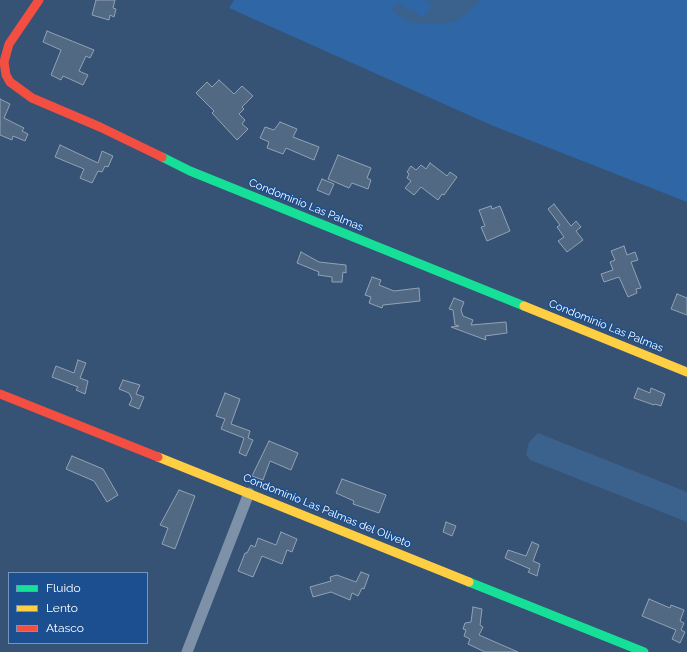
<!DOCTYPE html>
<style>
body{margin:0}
#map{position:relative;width:687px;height:652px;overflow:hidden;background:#365274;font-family:Raleway,sans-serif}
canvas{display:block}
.legend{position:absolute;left:8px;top:572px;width:140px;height:72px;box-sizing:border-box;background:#1b4f8f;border:1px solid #7695bc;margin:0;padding:5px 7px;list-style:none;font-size:12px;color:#fff}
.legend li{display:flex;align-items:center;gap:8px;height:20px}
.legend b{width:20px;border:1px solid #7695bc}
</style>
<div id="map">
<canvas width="687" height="652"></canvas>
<ul class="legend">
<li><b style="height:5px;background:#16e098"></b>Fluido</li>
<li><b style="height:5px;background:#ffcf43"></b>Lento</li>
<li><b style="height:5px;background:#f24e42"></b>Atasco</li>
</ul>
</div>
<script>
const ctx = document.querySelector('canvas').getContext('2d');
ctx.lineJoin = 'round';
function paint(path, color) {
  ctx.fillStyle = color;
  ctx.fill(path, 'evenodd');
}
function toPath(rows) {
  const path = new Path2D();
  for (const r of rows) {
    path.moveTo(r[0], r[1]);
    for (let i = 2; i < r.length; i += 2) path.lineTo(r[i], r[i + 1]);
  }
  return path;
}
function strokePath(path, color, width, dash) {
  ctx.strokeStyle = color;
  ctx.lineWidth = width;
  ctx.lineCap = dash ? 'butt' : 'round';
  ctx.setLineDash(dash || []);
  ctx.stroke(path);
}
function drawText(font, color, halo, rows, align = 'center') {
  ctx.font = font + ' Raleway,sans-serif';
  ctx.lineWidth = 3;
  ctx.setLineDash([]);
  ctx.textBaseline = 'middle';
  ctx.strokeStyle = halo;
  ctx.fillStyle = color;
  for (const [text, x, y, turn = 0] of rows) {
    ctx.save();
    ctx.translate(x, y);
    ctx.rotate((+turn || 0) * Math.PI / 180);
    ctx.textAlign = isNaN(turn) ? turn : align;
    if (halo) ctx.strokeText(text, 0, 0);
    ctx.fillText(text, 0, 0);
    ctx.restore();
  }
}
const green = toPath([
 [234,0,687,0,687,202,491,125,229,8]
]);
const water = toPath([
 [425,0,481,0,466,14,456,21,443,24,416,24,406,20,392,11,397,3,424,17,432,4],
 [538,433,687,492,687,522,530,460,526,455,529,442]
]);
const building = toPath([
 [96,0,115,0,113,8,116,9,114,17,110,15,109,20,92,15,96,0],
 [47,31,94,50,90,58,86,56,79,71,88,75,83,85,63,76,61,80,51,75,61,50,43,42,47,31],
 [219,80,234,94,242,86,253,96,242,107,244,109,239,114,245,120,242,124,248,129,237,140,212,113,214,111,196,93,207,82,212,87,219,80],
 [0,99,10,104,4,118,24,128,22,131,28,134,25,141,13,136,12,140,0,135,0,99],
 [280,122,297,129,293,137,319,147,314,160,286,148,283,154,267,148,269,142,260,138,265,127,274,130,280,122],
 [60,145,98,163,102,151,113,156,108,167,105,166,102,172,98,171,92,183,80,178,84,169,55,157,60,145],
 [338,155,371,168,367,178,371,180,368,189,352,183,349,188,328,179,338,155],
 [430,163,447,176,450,172,457,177,444,195,442,194,438,200,421,187,414,195,405,188,411,181,407,178,409,174,407,172,411,166,416,170,421,165,426,169,430,163],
 [322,179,334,184,329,195,317,190,322,179],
 [554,204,571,226,576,221,581,227,576,231,583,240,567,252,558,241,564,237,557,227,560,225,548,209,554,204],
 [491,206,492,209,500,206,510,231,487,241,481,227,485,226,479,210,491,206],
 [624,246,627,255,635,252,638,260,631,262,641,288,636,289,637,293,628,297,619,277,604,282,601,274,613,270,610,262,615,260,611,251,624,246],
 [301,252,319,262,346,265,346,273,343,272,342,282,332,282,332,277,318,275,319,272,297,263,301,252],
 [372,277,381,280,379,285,394,291,419,288,420,301,383,305,382,308,369,303,371,297,365,295,372,277],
 [677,294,687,298,687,315,671,309,677,294],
 [454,298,464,302,461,310,463,316,473,320,471,325,506,322,507,333,485,336,486,340,451,327,459,326,455,325,453,310,449,309,454,298],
 [78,360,86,363,80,378,88,381,85,394,76,390,78,387,52,377,56,366,74,373,78,360],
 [123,380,140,385,136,394,144,397,139,409,129,405,132,399,129,393,119,389,123,380],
 [638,388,650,393,651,388,665,394,661,406,655,404,654,405,634,398,638,388],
 [225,393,240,399,231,424,250,431,248,438,253,440,246,456,239,453,244,438,221,429,225,419,216,416,225,393],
 [269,441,298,453,291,470,270,461,263,480,252,476,269,441],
 [72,456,103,469,118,495,107,502,94,481,66,469,72,456],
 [342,479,386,495,379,513,353,504,354,501,336,493,342,479],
 [179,490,195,496,175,549,162,544,168,528,160,525,179,490],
 [446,522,456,526,452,536,443,532,446,522],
 [281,532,297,539,292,552,287,550,282,564,262,556,253,577,238,571,245,553,247,553,251,545,255,547,258,538,276,545,281,532],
 [532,542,539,545,533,561,540,564,537,576,528,572,530,569,505,558,508,550,526,556,532,542],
 [361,572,369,575,364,589,362,588,358,596,352,593,350,600,331,592,313,597,310,587,331,581,330,577,337,575,356,582,361,572],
 [649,599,670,608,671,605,684,610,680,621,684,623,681,630,685,632,680,643,672,639,676,630,642,616,649,599],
 [473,607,482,609,480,625,483,627,479,635,518,652,485,652,468,644,470,639,464,636,466,630,463,629,465,623,471,622,473,607]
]);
const street = toPath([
 [187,652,249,493]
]);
const fast = toPath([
 [162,157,190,171,524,306],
 [469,582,644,652]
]);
const slow = toPath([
 [524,306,687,372],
 [158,457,469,582]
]);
const jam = toPath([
 [39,0,9,44,4,62,6,75,10,82,32,98,100,127,162,157],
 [0,394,158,457]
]);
const streetNames = [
 ["Condominio Las Palmas",306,205,22],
 ["Condominio Las Palmas",606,326,22],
 ["Condominio Las Palmas del Oliveto",327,511,22]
];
paint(green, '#2f66a5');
paint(water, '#3b618d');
paint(building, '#526984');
strokePath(building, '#92a2b6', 1);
strokePath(street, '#7d92a8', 11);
strokePath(fast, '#16e098', 9);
strokePath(slow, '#ffcf43', 9);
strokePath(jam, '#f24e42', 9);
drawText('11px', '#fff', '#1b4f8f', streetNames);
</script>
